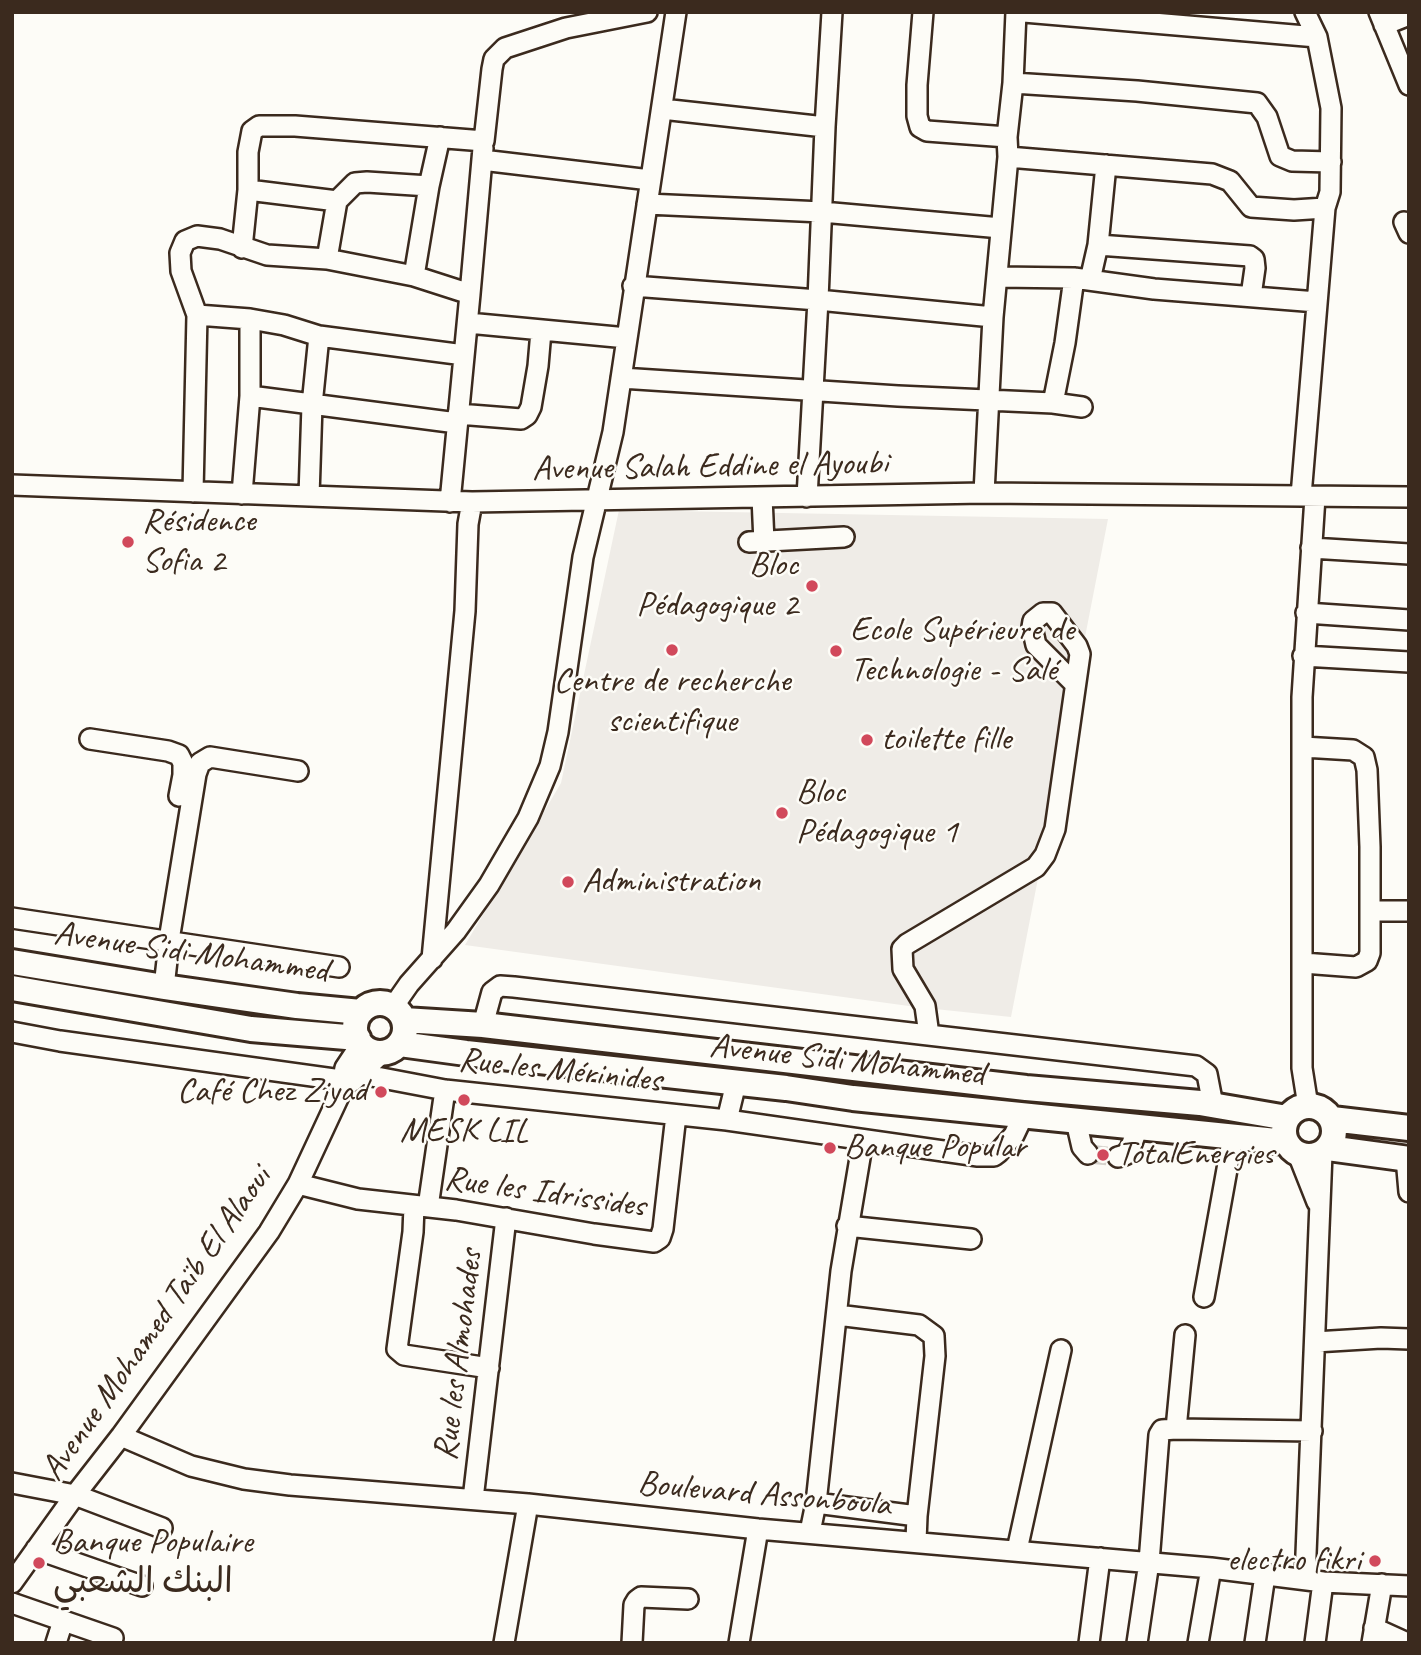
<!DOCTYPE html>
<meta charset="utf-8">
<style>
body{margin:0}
#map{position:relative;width:1421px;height:1655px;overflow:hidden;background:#fdfcf7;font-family:Caveat,sans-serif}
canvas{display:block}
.frame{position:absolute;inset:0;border:14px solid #3b2a1e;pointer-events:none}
</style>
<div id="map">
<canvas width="1421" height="1655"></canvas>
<div class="frame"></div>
</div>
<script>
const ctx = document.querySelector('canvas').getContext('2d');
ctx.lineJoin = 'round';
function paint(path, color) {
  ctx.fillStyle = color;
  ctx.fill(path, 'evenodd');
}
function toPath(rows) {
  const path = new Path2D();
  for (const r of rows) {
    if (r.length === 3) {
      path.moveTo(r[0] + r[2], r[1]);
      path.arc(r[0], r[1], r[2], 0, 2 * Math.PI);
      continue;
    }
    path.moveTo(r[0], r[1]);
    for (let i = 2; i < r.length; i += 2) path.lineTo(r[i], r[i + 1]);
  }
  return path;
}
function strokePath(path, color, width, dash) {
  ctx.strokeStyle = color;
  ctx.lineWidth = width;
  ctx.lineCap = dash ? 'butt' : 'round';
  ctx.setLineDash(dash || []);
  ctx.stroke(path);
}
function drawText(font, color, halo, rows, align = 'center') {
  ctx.font = font + ' Caveat,"Playpen Sans Arabic",sans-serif';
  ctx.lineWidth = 5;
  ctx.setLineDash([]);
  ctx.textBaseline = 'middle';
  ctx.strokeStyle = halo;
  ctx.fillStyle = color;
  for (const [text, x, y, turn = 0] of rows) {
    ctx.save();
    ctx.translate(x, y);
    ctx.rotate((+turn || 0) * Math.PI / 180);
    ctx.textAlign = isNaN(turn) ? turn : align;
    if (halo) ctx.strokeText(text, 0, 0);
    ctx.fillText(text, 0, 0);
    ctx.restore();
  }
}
const built = toPath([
 [619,510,1108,519,1011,1017,916,1007,465,945,561,783]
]);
const minorTunnel = toPath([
 [1088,1154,1118,1157]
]);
const minor = toPath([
 [923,12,917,85,917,116,920,127,927,131,1007,137],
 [1024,12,1317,37],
 [1379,12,1409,85],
 [1384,25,1409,15],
 [1013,83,1137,91,1257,103,1267,117,1280,156,1292,161,1331,162],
 [662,109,825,127],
 [1008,157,1212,174,1230,181,1251,207,1294,210,1325,208,1330,192,1331,108,1317,37,1305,12],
 [482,160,650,180],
 [248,190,337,201,355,183,367,182,429,186,440,137],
 [647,204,822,212,1001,228],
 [1404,222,1409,233],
 [1098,245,1250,256,1254,259,1255,268,1251,296],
 [242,248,248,190,248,152,252,131,259,126,295,126,484,141,492,69,494,59,505,48,566,28,647,12],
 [327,259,337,201],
 [414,276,429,186],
 [998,277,1074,278,1154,289,1317,302],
 [1090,280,1098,245,1106,165],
 [633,286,818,300,993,317],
 [470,294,483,148],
 [197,315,250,319,284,325,319,336,464,355],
 [468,323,627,338],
 [621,378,898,396,1053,403,1082,407],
 [250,396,457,423],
 [1053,403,1065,343,1074,278],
 [458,414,521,419,527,415,531,407,538,366,541,331],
 [12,485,472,502,984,493,1409,497],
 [193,492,197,315,181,271,180,253,185,241,197,236,220,239,267,255,327,259,414,276,470,294,450,502],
 [984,493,993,317,1008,157,1007,137,1013,83,1016,12],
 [242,494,250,396,250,319],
 [309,496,312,405,319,336],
 [1301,496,1325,208],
 [762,497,764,542],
 [807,497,818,300,825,127,832,12],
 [749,542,844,537],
 [1311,548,1409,554],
 [1306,613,1409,620],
 [1303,656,1409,662],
 [90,739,168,751,179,755,183,763,183,775,179,796],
 [1303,747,1353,750,1364,757,1367,770,1370,847,1370,953,1367,961,1356,967,1303,963],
 [1370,911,1409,911],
 [12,918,339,967],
 [432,959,465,611,468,524,472,502],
 [164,987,170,934,196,774,200,763,210,757,298,771],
 [393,1007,409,984,456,931,489,885,528,818,550,766,558,732,583,557,613,432,676,12],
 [483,1025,492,992,500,986,514,987,1196,1066,1207,1074,1213,1105],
 [12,1032,60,1041,341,1080],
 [929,1035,925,1006,903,969,902,949,907,944,1036,867,1045,855,1055,829,1080,654,1077,646,1052,613,1043,613,1033,621,1032,627,1036,645,1075,684],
 [361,1074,445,1090,727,1120,978,1156,994,1156,998,1153,1014,1135,1023,1116],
 [353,1081,382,1053],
 [1308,1106,1302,1068,1302,697,1315,497],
 [727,1120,736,1083],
 [1076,1121,1082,1147,1088,1154],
 [1298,1154,1317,1202],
 [1118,1157,1125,1155,1130,1149,1138,1127],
 [1406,1158,1409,1192],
 [298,1184,358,1199,456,1210,594,1234,654,1242,660,1238,663,1229,676,1115],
 [414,1206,413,1232,397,1349,404,1355,489,1368],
 [428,1207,445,1090],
 [847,1226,971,1239],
 [1204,1297,1233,1136],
 [837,1315,919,1325,934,1336,935,1356,917,1516,916,1541],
 [1315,1342,1381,1338,1409,1339],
 [1176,1429,1312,1431],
 [121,1436,191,1466,244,1479,290,1485,528,1504,758,1529,1211,1568,1323,1582,1409,1586],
 [12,1483,75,1495,162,1528],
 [473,1499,506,1218],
 [816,1503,917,1516],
 [810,1532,816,1503,841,1271,863,1140],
 [36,1549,142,1586],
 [1017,1550,1061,1350],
 [1305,1579,1322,1153],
 [12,1583,75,1495,121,1436,269,1232,298,1184,340,1094,345,1068,361,1044],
 [12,1603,113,1638],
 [1374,1628,1407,1643],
 [56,1643,63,1621],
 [504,1643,528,1504],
 [632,1643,634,1605,637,1600,641,1597,688,1599],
 [739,1643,758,1529],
 [1089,1643,1100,1558],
 [1137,1643,1149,1562,1159,1435,1162,1430,1176,1429,1185,1335],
 [1198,1643,1211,1568],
 [1255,1643,1265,1575],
 [1315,1643,1323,1582],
 [1372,1643,1382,1584]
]);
const major = toPath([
 [12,962,164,987,297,1006,361,1012],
 [12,988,251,1029,358,1038],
 [380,1028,25],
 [404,1020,483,1025,1026,1088,1200,1103,1287,1118],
 [400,1044,466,1053,786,1088,853,1098,1286,1142],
 [1309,1131,25],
 [1332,1119,1409,1128],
 [1328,1148,1409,1159]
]);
const markers = [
 [128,542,7,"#d1495b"],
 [812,586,7,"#d1495b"],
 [672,650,7,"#d1495b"],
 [836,651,7,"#d1495b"],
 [867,740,7,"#d1495b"],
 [782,813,7,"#d1495b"],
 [568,882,7,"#d1495b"],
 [381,1092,7,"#d1495b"],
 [464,1100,7,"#d1495b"],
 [830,1148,7,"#d1495b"],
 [1103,1155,7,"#d1495b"],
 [1375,1561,7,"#d1495b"],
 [39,1563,7,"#d1495b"]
];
const streetNames = [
 ["Avenue Salah Eddine el Ayoubi",710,467,-1],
 ["Avenue Sidi Mohammed",191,953,8],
 ["Avenue Sidi Mohammed",847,1061,6],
 ["Rue les Mérinides",560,1071,6],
 ["Rue les Idrissides",545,1193,8],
 ["Avenue Mohamed Taïb El Alaoui",157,1324,-55],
 ["Rue les Almohades",459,1355,-83],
 ["Boulevard Assonboula",764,1495,5]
];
const poiNames = [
 ["Résidence",142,522],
 ["Sofia 2",142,562],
 ["Bloc",798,566,"right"],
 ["Pédagogique 2",798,606,"right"],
 ["Ecole Supérieure de",850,631],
 ["Technologie - Salé",850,671],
 ["Centre de recherche",672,682,"center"],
 ["scientifique",672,722,"center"],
 ["toilette fille",881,740],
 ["Bloc",796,793],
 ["Pédagogique 1",796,833],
 ["Administration",582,882],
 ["Café Chez Ziyad",367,1092,"right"],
 ["MESK LIL",464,1132,"center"],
 ["Banque Popular",844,1148],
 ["TotalEnergies",1117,1155],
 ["Banque Populaire",53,1543],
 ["البنك الشعبي",53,1583],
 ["electro fikri",1361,1561,"right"]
];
paint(built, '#efece7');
strokePath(minorTunnel, '#d6d2cc', 19, [19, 10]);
strokePath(minor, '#3b2a1e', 24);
strokePath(major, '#3b2a1e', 30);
strokePath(minor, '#fdfcf7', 19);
strokePath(major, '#fdfcf7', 24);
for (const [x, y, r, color] of markers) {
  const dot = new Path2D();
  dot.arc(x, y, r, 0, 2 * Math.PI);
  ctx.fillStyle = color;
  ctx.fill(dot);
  strokePath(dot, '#fdfcf7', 2.5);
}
drawText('35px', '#3b2a1e', '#fdfcf7', streetNames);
drawText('35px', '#3b2a1e', '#fdfcf7', poiNames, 'left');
</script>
